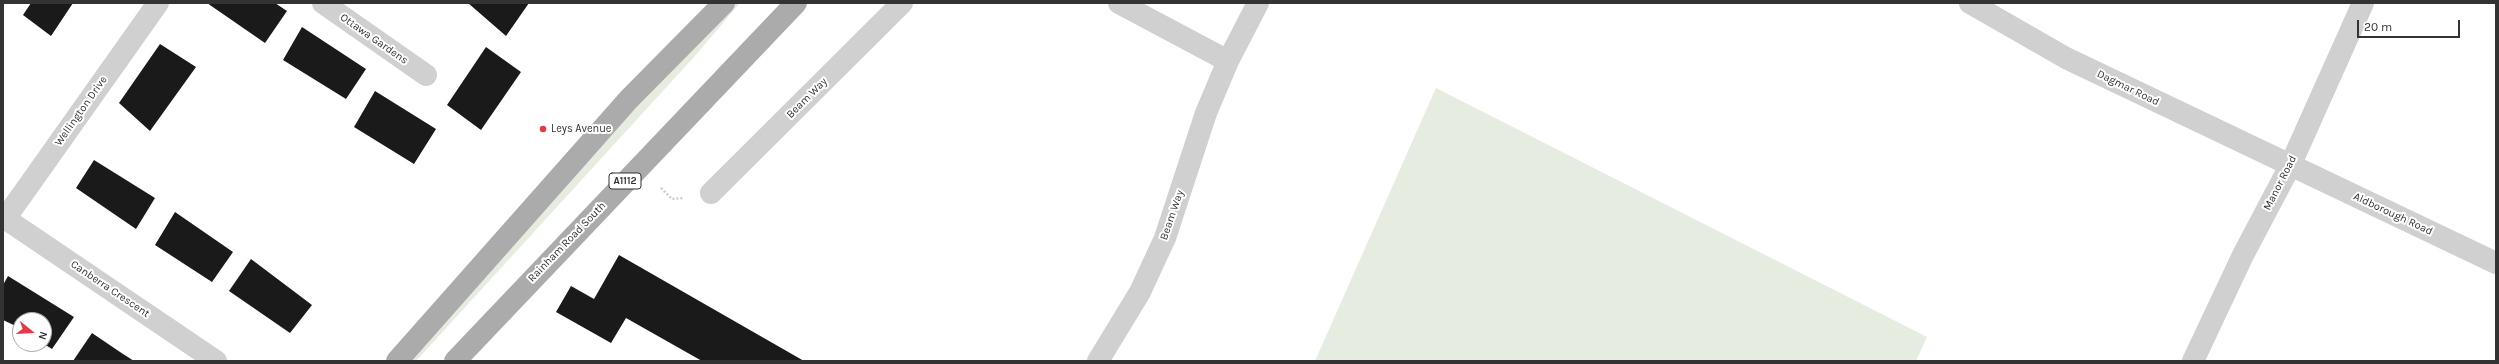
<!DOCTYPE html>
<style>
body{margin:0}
#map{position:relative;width:2499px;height:364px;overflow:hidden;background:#fff;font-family:Karla,sans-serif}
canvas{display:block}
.frame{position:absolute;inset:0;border:4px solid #333;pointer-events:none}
.north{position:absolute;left:12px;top:312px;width:40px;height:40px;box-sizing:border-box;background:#fff;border:1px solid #adadad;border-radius:50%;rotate:108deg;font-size:11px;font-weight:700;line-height:16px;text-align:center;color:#333}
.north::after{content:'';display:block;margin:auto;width:14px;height:18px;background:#e63946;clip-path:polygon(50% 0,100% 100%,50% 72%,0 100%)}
.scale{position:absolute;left:2357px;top:20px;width:103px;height:18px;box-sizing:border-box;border:2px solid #333;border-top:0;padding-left:5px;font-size:12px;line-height:14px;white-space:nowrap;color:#333;-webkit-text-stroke:3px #fff;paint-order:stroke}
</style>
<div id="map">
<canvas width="2499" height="364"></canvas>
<div class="frame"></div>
<div class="north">N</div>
<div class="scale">20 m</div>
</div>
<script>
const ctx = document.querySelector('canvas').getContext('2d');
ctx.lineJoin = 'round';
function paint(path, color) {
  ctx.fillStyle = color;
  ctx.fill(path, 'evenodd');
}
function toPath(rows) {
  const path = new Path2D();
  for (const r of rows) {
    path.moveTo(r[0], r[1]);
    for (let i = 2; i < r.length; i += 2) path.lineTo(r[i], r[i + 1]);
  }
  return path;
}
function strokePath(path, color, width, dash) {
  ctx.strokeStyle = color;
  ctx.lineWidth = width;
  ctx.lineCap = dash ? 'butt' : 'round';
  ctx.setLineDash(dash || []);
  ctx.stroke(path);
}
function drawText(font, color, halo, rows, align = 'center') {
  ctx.font = font + ' Karla,sans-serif';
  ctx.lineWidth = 4;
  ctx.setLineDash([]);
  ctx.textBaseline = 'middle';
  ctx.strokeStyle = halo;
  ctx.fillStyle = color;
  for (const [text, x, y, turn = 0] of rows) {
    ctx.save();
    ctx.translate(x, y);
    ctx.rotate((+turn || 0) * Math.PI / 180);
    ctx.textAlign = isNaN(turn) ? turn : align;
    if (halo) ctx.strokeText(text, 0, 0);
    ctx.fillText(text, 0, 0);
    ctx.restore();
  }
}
const green = toPath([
 [724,3,740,3,694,57,416,361,404,361],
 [1436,88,1927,337,1916,361,1315,361]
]);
const building = toPath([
 [31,3,73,3,51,36,23,15],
 [207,3,275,3,287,11,265,43],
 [468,3,529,3,506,36],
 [302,27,366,69,346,99,283,60],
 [160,44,196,67,150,131,119,103],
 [486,47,521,72,481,130,447,105],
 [375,91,436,129,414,164,354,127],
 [94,160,155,198,136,229,76,188],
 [175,212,233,252,212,282,155,245],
 [619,255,804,361,702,361,626,318,611,343,556,312,571,286,594,299],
 [251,259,312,305,290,333,229,291],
 [8,276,74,317,52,349,44,344,44,320,20,320,20,328,3,320,3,285],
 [92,333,120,352,134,361,73,361]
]);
const path = toPath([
 [661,188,672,199,683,198]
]);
const minor = toPath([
 [323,3,426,75],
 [1119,3,1228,61],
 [1970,3,2066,58,2496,263],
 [711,193,902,3],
 [3,217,216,361],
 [5,219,158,3],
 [1098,361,1140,292,1165,238,1206,113,1228,61,1258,3],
 [2193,361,2243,255,2290,166,2363,3]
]);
const primary = toPath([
 [397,361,629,99,724,3],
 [455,361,796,3]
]);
const markers = [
 [543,129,4,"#e63946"]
];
const shields = [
 [625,181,32]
];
const shieldNames = [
 ["A1112",625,181]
];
const streetNames = [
 ["Ottawa Gardens",374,39,35],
 ["Dagmar Road",2128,88,26],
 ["Beam Way",807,98,-45],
 ["Wellington Drive",81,111,-55],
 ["Manor Road",2280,183,-63],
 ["Aldborough Road",2393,214,25],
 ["Beam Way",1172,215,-71],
 ["Rainham Road South",567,242,-46],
 ["Canberra Crescent",110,289,34]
];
const poiNames = [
 ["Leys Avenue",551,129]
];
paint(green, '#e6ecdf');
paint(building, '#1a1a1a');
strokePath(path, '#cdcdcd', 2.5, [2, 2]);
strokePath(minor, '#d0d0d0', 22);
strokePath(primary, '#ababab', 22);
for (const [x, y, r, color] of markers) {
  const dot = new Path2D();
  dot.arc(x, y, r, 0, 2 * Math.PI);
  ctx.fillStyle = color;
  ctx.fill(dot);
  strokePath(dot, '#fff', 1.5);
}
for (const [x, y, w] of shields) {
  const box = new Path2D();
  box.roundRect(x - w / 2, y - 8, w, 16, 3);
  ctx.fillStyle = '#fff';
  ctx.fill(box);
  strokePath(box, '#333', 1);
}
drawText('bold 10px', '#333', null, shieldNames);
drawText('11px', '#333', '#fff', streetNames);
drawText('11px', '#333', '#fff', poiNames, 'left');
</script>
